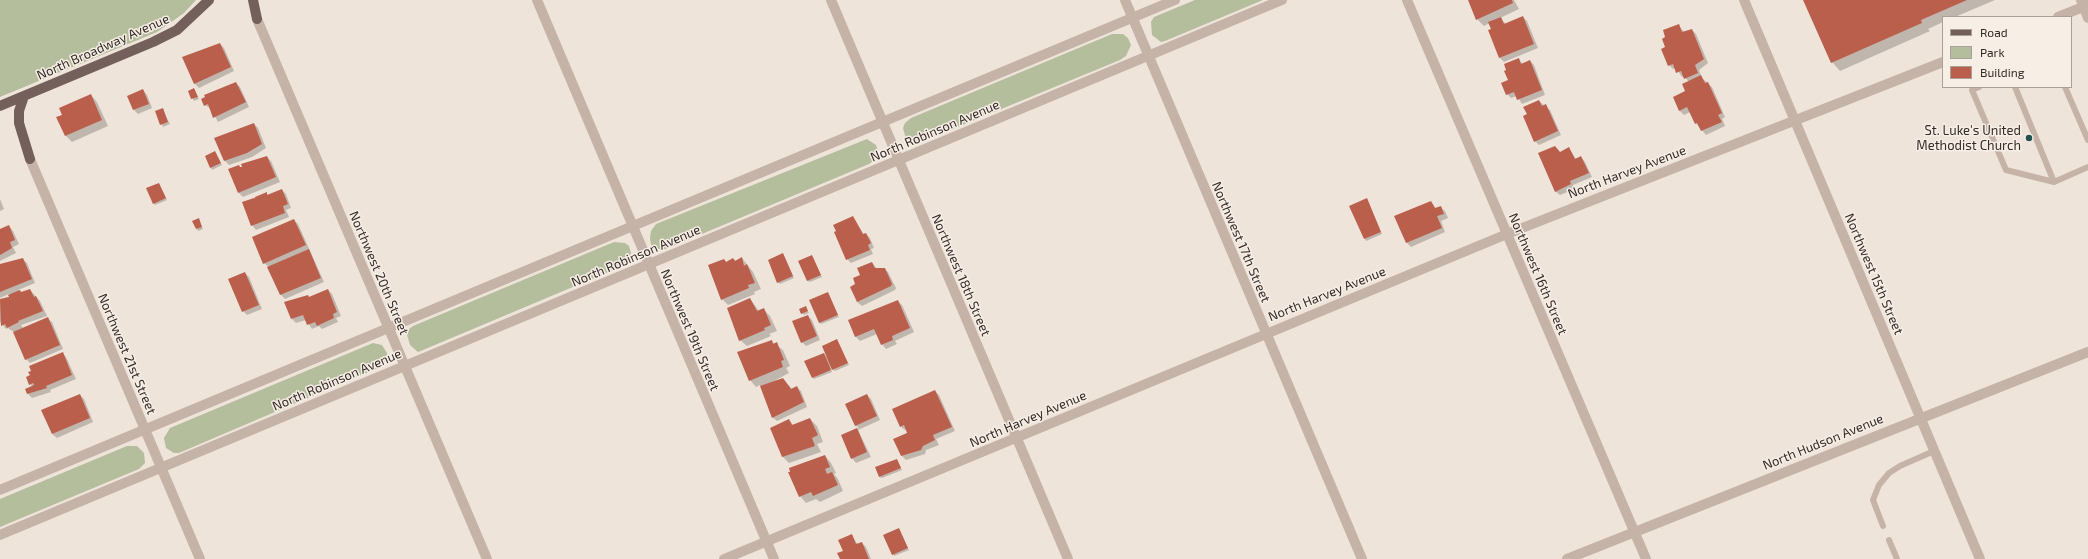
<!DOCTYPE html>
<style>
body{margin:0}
#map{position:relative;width:2088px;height:559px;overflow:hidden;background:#efe4da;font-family:"Exo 2",sans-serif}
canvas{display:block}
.legend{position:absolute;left:1942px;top:16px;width:130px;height:72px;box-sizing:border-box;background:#f7eee6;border:1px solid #a9a09a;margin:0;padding:5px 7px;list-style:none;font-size:12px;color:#332a27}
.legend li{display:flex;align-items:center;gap:8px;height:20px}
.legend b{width:20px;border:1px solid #a9a09a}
</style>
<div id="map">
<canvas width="2088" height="559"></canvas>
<ul class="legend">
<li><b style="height:5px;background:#74605a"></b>Road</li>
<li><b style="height:11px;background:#b4bd9c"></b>Park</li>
<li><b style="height:11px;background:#bb5f4d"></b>Building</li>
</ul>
</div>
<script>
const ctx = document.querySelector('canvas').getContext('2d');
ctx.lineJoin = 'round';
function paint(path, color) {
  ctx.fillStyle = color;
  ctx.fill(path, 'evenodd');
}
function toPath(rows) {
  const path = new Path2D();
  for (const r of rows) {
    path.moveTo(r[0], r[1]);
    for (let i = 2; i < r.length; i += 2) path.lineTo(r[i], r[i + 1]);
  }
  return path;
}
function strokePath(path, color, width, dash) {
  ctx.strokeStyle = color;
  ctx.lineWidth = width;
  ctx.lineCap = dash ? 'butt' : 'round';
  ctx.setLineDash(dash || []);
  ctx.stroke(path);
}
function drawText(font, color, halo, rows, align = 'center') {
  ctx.font = font + ' "Exo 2",sans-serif';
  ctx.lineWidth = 3;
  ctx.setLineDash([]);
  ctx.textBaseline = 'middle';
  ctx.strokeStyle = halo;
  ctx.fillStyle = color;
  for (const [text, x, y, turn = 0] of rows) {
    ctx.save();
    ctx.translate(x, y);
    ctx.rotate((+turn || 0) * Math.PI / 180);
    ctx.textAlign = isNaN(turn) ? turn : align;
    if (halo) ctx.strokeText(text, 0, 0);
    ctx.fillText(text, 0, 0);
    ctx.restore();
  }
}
const green = toPath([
 [0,0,196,0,184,13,157,32,0,97],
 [1195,0,1263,0,1165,41,1161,42,1152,35,1151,22,1154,17],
 [1112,34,1123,34,1128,38,1131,45,1126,56,1120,60,919,143,914,143,906,139,903,128,905,123,911,118],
 [867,139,876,145,878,152,877,158,869,164,666,249,658,249,651,245,650,238,651,231,656,224],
 [614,242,625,243,629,246,631,253,629,262,625,265,423,350,418,352,410,345,407,335,409,329,413,326],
 [373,343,382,345,387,353,386,361,380,367,179,453,174,453,166,448,164,438,170,428],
 [127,446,137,446,144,453,145,463,139,469,0,527,0,499]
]);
const shadow = toPath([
 [1469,0,1514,0,1519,9,1500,18,1506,24,1523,17,1527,21,1538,48,1504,62,1500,58,1489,31,1492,30,1490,23,1484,26,1477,19],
 [1804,0,1995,0,1955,17,1943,17,1943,22,1928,29,1930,31,1840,71,1832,62],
 [1678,25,1684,32,1692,30,1696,34,1708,63,1699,70,1702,78,1712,87,1725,117,1722,119,1725,126,1706,135,1696,123,1690,112,1684,115,1680,111,1674,97,1686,92,1689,82,1684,76,1682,77,1676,68,1673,69,1669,65,1666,48],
 [220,44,224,48,234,71,199,88,195,84],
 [1518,59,1523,64,1530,61,1534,65,1545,95,1522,104,1517,96,1511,98,1507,94,1509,81],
 [236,83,240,87,249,107,218,122,211,109,205,105],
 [194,89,199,99,194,101,189,91],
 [143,90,147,95,152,108,138,114,134,110],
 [91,95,97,102,108,126,72,142,66,136,58,118],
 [1539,101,1550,110,1561,135,1539,145,1535,141,1528,115],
 [162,109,170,124,163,127,156,112],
 [254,124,258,128,266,148,252,157,229,165,225,161,216,138],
 [1569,149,1576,159,1581,157,1585,162,1592,177,1573,185,1575,189,1560,195,1555,191,1560,153],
 [215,152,222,165,212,170,206,156],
 [267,157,271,161,280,182,243,197,239,193,239,166,241,168],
 [159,184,167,200,155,205,154,203],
 [282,190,286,194,291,208,286,210,289,217,256,230,252,225,254,199,255,200,266,193,268,195],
 [0,199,4,209,0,211],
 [1367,199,1382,234,1366,241,1365,239],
 [1431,202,1436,209,1440,207,1445,211,1448,218,1441,221,1445,232,1411,247,1407,243],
 [853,217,864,235,866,234,870,238,874,248,871,249,873,254,851,263,847,259],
 [198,219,203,229,198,231,197,229],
 [294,220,298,224,324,282,285,299,281,295,269,267,264,263],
 [9,226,13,231,19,244,13,247,16,253,0,261,0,230],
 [783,254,794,278,780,284,778,282],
 [812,256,822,277,810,282,808,281],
 [742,258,753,272,761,289,754,292,755,294,728,305,722,299,711,273,724,260,727,263,733,259,736,261],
 [22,259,27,263,35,283,18,290,22,293,30,290,40,301,47,316,21,325,23,328,47,318,52,322,63,349,30,363,26,359,13,331,12,331,8,328,6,329,0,322,0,300,7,297,11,299,9,294,0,298,0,266],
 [872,263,877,269,883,268,888,272,896,288,895,290,862,306,857,302,857,285,861,275],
 [245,273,249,277,262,309,247,315,243,311],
 [328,290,332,294,341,316,336,318,338,322,322,329,319,326,312,329,306,320,296,323,292,319,309,297],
 [828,293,839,317,821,324,819,322],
 [750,299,759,311,763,309,770,316,777,331,769,334,771,336,747,346,740,340],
 [897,301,902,305,914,332,895,341,897,344,886,349,882,344,877,334,860,341,856,337,849,321],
 [806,308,809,313,804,315,802,313],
 [808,316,812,320,820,340,806,346,802,342],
 [837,340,849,365,835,371,830,366,832,372,814,379,813,378,824,354,829,360],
 [771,341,783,350,790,366,786,368,789,373,774,381,783,379,792,389,797,387,801,391,807,407,777,421,772,417,760,385,756,387,750,380],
 [62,353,66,357,76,379,50,390,51,392,32,398,28,394,33,387,30,384,32,371],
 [935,391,939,395,955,431,936,439,939,445,926,450,925,454,906,460,902,456,908,433,907,429,905,430,900,426],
 [80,395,84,399,93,422,57,438,52,434],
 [867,395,871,399,880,420,858,430,871,457,856,463,852,458,842,435,859,428,855,425],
 [810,419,817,426,823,442,817,444,821,452,789,463,783,457,771,429,789,420,794,426],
 [825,456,831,463,836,473,834,474,838,479,843,491,820,502,816,499,806,503,800,496],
 [898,462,902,470,882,478,880,477,876,468],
 [899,529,909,550,894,556,893,554],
 [852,536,858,545,862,543,866,547,871,559,841,559]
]);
const building = toPath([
 [1468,0,1512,0,1513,3,1476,20],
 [1803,0,1967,0,1921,20,1922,23,1831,63],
 [1523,16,1534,44,1499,58,1488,30,1491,29,1488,22,1501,17,1504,24],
 [1679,24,1682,32,1692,29,1704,59,1695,65,1698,73,1684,79,1681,71,1676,73,1673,64,1668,66,1661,49,1665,47,1662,39,1665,37,1663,30],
 [220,43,231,67,194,84,182,57],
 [1519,58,1521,64,1530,60,1542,90,1517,100,1514,92,1506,95,1501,83,1508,80,1504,71,1506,70,1504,64],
 [1701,75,1705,83,1708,82,1722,113,1718,115,1722,122,1701,131,1697,123,1695,124,1687,107,1679,111,1673,97,1685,91,1682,84],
 [236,82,246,102,213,118,208,104,204,106,201,99,205,97,204,95],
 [194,88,198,97,191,99,188,91],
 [143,89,149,104,133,110,127,96],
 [91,94,102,120,65,136,56,117,62,115,59,108],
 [1539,100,1542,106,1546,104,1558,131,1534,142,1523,116,1527,114,1523,107],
 [163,108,168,122,160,125,155,111],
 [254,123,262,144,247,153,224,161,214,138],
 [1555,146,1560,152,1569,147,1575,159,1581,156,1589,173,1570,181,1571,184,1555,192,1538,153],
 [215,151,221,163,210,168,205,156],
 [267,156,276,177,238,193,228,169,239,165,240,167,242,167,241,164],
 [159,183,166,198,153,204,146,188],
 [282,189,288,204,283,206,285,213,251,226,242,202,254,198,254,199,255,197,267,192,267,195],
 [1367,198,1381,232,1364,239,1349,206],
 [1431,201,1435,208,1441,206,1444,214,1437,216,1442,228,1406,243,1394,216],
 [853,216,863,234,866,233,871,243,868,245,870,250,846,260,834,232,836,231,833,225],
 [199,218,202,227,196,229,192,221],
 [294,219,306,245,263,264,252,237],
 [9,225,15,240,10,242,12,248,0,255,0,229],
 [309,249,321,278,280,295,267,267],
 [783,253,793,276,777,283,768,260],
 [812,255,821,275,807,281,798,261],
 [742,257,744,266,747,264,755,283,748,285,749,288,721,300,708,265,724,259,726,262,733,258,735,261],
 [23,258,32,279,0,292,0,264],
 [872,262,875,268,885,268,892,284,891,286,857,302,850,287,855,284,853,278,860,275,857,268],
 [245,272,259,305,242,312,228,279],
 [30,289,34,297,36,296,43,311,18,321,19,322,7,328,5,324,1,326,0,299,9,297,8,295,20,290,21,292],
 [328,289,337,312,333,314,334,318,317,326,315,322,307,325,303,315,291,319,284,302,308,295,309,297],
 [828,292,838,315,819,323,809,300],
 [750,298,757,311,764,308,771,325,764,328,765,330,739,341,727,308],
 [898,300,910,328,892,336,893,340,881,345,874,329,855,337,848,320],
 [806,306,808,311,801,314,799,309],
 [808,315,817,336,801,343,792,321],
 [48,317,60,345,25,360,13,332],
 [837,339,848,363,832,370,822,346],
 [772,340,773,344,777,342,784,360,781,361,783,367,749,381,737,352],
 [63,352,72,375,46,386,47,388,27,394,25,389,34,385,33,383,29,385,26,377,30,375,28,372,31,371,29,366],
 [824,353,831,370,812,378,804,361],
 [783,378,791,389,797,386,804,402,772,418,760,386],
 [935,390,952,427,933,435,935,440,923,446,921,450,901,456,893,439,907,433,904,425,900,427,892,409],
 [80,394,90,418,52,434,41,410],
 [867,394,877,416,855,426,845,404],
 [810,418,818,435,812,438,815,446,782,457,770,428,789,419,792,425],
 [857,428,867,452,851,459,841,435],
 [825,455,830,467,825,469,827,474,832,472,838,485,813,496,811,492,799,497,788,472,790,472,789,468],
 [897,459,901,468,879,477,875,467],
 [899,528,908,548,892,555,883,535],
 [852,534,856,544,862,542,869,559,840,559,837,553,843,551,838,540]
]);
const service = toPath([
 [1979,87,1972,90,2006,170,2054,182,2088,167],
 [2015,87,2054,182],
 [2065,87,2088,140],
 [1883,526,1873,500,1879,485,1889,473,1900,466,1934,451],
 [1889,540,1897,559]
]);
const minor = toPath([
 [537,0,774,559],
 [831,0,1068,559],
 [1125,0,1362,559],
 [1407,0,1646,559],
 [1744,0,1980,559],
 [2081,0,2088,18],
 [257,19,487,559],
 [30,159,200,559]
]);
const tertiary = toPath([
 [2058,17,2088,5],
 [0,490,1175,0],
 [0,535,1282,0],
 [724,559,1507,234,1943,62],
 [1567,559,2088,352]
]);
const primary = toPath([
 [253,0,257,19],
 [24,96,19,111,19,123,30,159],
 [0,106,153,42,177,30,209,0]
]);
const markers = [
 [2029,138,4,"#215150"]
];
const streetNames = [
 ["North Broadway Avenue",103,47,-24],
 ["North Robinson Avenue",935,131,-23],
 ["North Harvey Avenue",1627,172,-21],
 ["Northwest 17th Street",1241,242,67],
 ["North Robinson Avenue",636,256,-23],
 ["Northwest 20th Street",379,273,67],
 ["Northwest 16th Street",1538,274,67],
 ["Northwest 15th Street",1874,274,67],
 ["Northwest 18th Street",961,275,67],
 ["North Harvey Avenue",1327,294,-22],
 ["Northwest 19th Street",690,330,67],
 ["Northwest 21st Street",127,354,67],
 ["North Robinson Avenue",337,380,-23],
 ["North Harvey Avenue",1028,419,-23],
 ["North Hudson Avenue",1823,442,-22]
];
const poiNames = [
 ["St. Luke's United",2021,131],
 ["Methodist Church",2021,146]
];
paint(green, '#b4bd9c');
paint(shadow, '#0003');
paint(building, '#bb5f4d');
strokePath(service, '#c6b3a8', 6);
strokePath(minor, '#c6b3a8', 10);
strokePath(tertiary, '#c6b3a8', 10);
strokePath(primary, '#74605a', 10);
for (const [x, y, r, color] of markers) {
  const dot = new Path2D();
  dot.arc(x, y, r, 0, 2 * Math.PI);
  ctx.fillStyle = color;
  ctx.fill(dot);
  strokePath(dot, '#f7eee6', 1.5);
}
drawText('13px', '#332a27', '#f7eee6', streetNames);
drawText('13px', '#332a27', '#f7eee6', poiNames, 'right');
</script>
